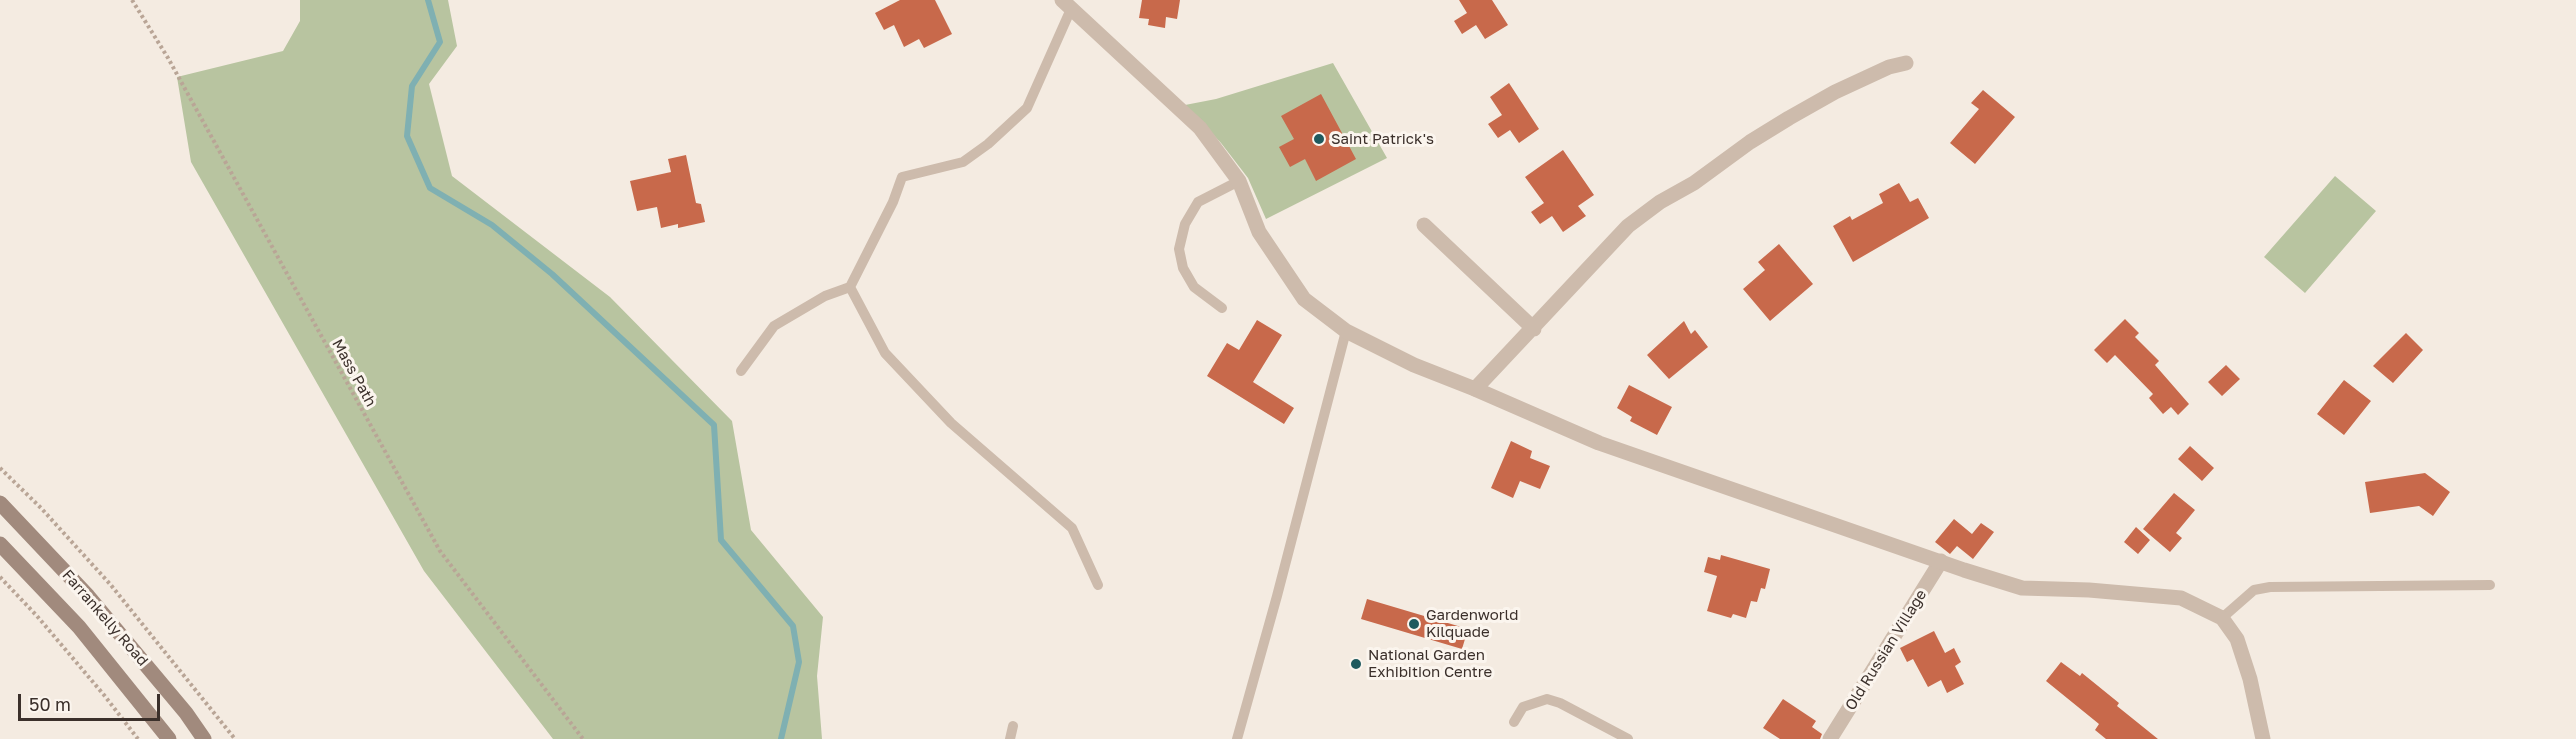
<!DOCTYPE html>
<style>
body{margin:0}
#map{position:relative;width:2576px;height:739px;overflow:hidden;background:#f4ebe1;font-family:"Golos Text",sans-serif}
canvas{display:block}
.scale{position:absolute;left:18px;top:694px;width:142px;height:27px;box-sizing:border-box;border:3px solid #3b302b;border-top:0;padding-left:8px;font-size:18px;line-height:21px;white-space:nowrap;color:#3b302b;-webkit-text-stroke:4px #fbf5ee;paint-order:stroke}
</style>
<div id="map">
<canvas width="2576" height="739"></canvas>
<div class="scale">50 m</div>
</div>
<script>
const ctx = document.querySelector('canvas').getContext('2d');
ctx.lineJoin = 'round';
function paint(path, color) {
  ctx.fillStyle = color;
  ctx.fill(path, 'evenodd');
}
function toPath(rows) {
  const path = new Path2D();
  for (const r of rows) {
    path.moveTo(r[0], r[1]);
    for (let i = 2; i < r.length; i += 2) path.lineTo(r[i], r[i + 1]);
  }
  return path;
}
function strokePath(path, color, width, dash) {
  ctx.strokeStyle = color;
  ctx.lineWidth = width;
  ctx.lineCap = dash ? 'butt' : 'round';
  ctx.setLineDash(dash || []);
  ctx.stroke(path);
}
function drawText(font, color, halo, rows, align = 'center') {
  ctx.font = font + ' "Golos Text",sans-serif';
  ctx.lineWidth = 6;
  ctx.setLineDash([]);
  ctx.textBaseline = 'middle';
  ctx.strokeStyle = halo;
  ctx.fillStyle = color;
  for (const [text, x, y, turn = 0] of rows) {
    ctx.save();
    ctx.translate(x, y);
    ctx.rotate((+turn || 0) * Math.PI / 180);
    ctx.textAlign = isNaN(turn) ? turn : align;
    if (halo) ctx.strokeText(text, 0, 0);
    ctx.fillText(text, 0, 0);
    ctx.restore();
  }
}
const green = toPath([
 [300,0,448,0,457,46,429,84,452,176,610,297,732,421,751,530,823,617,817,676,822,739,553,739,424,571,191,162,177,77,283,51,300,21],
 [1333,63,1387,158,1266,219,1248,178,1221,143,1185,105,1216,99],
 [2335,176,2376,211,2305,293,2264,257]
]);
const stream = toPath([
 [428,0,440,42,412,86,407,136,430,188,492,225,552,274,714,425,721,540,793,626,799,662,781,739]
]);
const building = toPath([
 [900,0,935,0,952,34,924,48,919,39,904,47,894,25,884,30,875,13],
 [1142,0,1180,0,1177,19,1166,17,1165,28,1148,25,1149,19,1139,18],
 [1459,0,1492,0,1508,25,1485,39,1476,25,1462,34,1454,21,1467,13],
 [1509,83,1539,129,1519,143,1510,130,1498,138,1488,124,1502,115,1490,97],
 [1983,90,2015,117,1975,164,1950,143,1979,109,1971,103],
 [1321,94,1356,159,1316,181,1305,159,1290,167,1279,147,1294,139,1281,116],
 [1563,150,1594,195,1578,206,1586,216,1563,232,1552,216,1540,224,1531,212,1544,203,1525,177],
 [686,155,696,203,701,204,705,222,678,228,678,224,661,228,657,207,637,211,630,181,671,172,668,159],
 [1899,183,1910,202,1918,198,1929,218,1853,262,1833,226,1850,216,1852,220,1883,203,1879,194],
 [1779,244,1813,284,1770,321,1743,289,1765,270,1758,262],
 [2125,319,2139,333,2135,337,2159,361,2155,365,2189,404,2178,415,2171,407,2163,414,2149,398,2153,394,2115,355,2107,363,2094,350],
 [1257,320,1282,335,1253,382,1294,408,1284,424,1207,376,1227,343,1239,350],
 [1684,321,1691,334,1695,330,1708,347,1669,379,1647,355],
 [2406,333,2423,350,2393,383,2373,366],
 [2226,365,2240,379,2222,396,2208,382],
 [2344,380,2371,401,2344,435,2317,414],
 [1629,385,1672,407,1657,435,1630,421,1632,417,1617,408],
 [1511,441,1532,451,1530,458,1550,466,1540,489,1520,481,1513,498,1491,488],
 [2190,446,2214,468,2202,481,2178,459],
 [2425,473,2450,492,2433,516,2419,506,2370,513,2365,482],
 [2174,493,2195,510,2176,533,2182,538,2170,552,2143,529],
 [1954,519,1972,534,1981,523,1994,532,1973,559,1957,546,1950,554,1935,542],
 [2136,527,2150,540,2138,554,2124,542],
 [1721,555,1770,569,1765,589,1761,588,1757,602,1751,601,1746,618,1733,614,1731,618,1707,611,1717,576,1704,572,1708,557,1720,560],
 [1367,599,1468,629,1462,649,1361,619],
 [1934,631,1945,653,1954,648,1961,662,1955,666,1964,684,1947,693,1941,680,1928,687,1913,659,1907,662,1900,648],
 [2061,662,2080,676,2082,673,2119,703,2117,706,2158,739,2106,739,2095,730,2099,724,2046,681],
 [1783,699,1816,721,1812,727,1822,734,1820,739,1780,739,1763,728]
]);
const path = toPath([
 [132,0,168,58,440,551,583,739],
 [0,468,41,508,110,584,235,739],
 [0,577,37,616,104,695,138,739]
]);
const service = toPath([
 [1071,9,1027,108,988,144,963,162,902,177,893,202,850,287,885,353,951,423,1072,528,1098,585],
 [1222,308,1194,287,1183,268,1179,249,1185,224,1198,202,1239,181],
 [741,371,774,326,825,296,850,287],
 [2222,618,2254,590,2270,587,2490,585],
 [1514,722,1523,707,1547,699,1560,703,1628,739],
 [1010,739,1013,726],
 [1237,739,1277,596,1346,331]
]);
const minor = toPath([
 [1424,225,1534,329],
 [1475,389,1628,226,1660,202,1694,183,1750,142,1789,118,1835,92,1889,67,1906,63],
 [1830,739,1941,561]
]);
const tertiary = toPath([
 [1062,0,1200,128,1239,181,1259,232,1304,299,1346,331,1414,365,1475,389,1599,443,1964,570,2022,588,2089,590,2181,598,2222,618,2237,639,2250,679,2263,739]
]);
const secondary = toPath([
 [0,503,88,596,186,713,204,739],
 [0,544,79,627,169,739]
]);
const markers = [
 [1319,139,6,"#1f5a5e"],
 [1414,624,6,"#1f5a5e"],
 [1356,664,6,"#1f5a5e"]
];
const poiNames = [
 ["Saint Patrick's",1331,139],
 ["Gardenworld",1426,615],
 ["Kilquade",1426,632],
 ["National Garden",1368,655],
 ["Exhibition Centre",1368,672]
];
const streetNames = [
 ["Mass Path",354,373,61],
 ["Farrankelly Road",105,618,49],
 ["Old Russian Village",1886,650,-58]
];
paint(green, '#b8c4a0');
strokePath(stream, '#7fb0b2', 6);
paint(building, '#c8694b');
strokePath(path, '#b9a596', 4, [3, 3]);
strokePath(service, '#cdbbac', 10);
strokePath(minor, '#cdbbac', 15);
strokePath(tertiary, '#cdbbac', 15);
strokePath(secondary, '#a18a7d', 15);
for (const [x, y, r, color] of markers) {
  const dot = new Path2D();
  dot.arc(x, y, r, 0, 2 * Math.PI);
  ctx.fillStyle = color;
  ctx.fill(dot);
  strokePath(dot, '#fbf5ee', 2);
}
drawText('15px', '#3b302b', '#fbf5ee', poiNames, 'left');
drawText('15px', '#3b302b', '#fbf5ee', streetNames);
</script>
